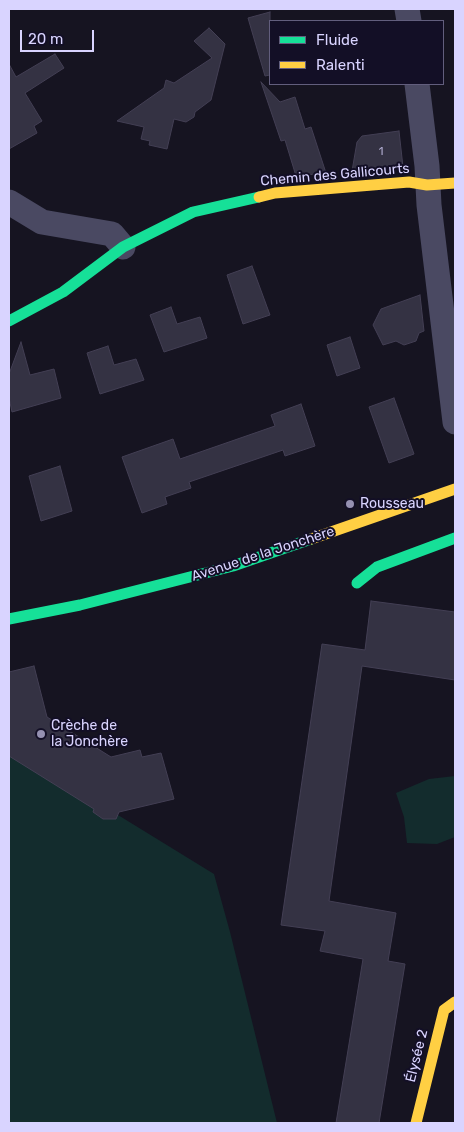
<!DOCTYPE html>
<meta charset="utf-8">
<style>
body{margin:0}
#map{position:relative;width:464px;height:1132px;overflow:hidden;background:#161421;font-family:Rubik,sans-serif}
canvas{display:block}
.frame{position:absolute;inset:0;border:10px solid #d9d4ff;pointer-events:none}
.legend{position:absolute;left:269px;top:20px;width:175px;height:65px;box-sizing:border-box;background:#130f26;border:1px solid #625e7d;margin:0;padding:6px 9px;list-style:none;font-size:15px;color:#d9d4ff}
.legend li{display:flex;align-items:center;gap:10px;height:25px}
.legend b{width:25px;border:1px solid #625e7d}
.scale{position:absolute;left:20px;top:30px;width:74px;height:22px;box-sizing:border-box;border:2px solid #d9d4ff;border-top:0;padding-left:6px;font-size:15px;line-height:18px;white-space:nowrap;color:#d9d4ff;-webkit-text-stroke:4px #130f26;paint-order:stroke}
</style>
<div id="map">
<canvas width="464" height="1132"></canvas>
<div class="frame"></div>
<ul class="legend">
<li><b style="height:6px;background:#16e098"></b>Fluide</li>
<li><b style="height:6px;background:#ffcf43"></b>Ralenti</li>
</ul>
<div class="scale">20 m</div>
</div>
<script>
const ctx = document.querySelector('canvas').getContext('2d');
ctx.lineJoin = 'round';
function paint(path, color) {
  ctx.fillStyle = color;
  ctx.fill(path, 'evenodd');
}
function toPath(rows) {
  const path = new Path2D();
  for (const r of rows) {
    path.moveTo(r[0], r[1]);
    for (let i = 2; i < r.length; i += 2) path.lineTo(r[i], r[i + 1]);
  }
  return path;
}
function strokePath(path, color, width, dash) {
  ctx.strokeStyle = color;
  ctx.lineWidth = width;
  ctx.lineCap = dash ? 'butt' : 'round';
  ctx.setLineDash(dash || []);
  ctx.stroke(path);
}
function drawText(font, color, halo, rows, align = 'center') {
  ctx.font = font + ' Rubik,sans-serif';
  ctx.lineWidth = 4;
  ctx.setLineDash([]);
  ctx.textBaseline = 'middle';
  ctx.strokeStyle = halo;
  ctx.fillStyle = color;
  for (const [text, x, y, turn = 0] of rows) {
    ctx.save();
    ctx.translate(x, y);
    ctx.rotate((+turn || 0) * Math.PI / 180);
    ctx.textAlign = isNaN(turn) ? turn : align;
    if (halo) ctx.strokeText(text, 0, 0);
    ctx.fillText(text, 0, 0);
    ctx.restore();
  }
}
const green = toPath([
 [9,748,214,874,230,932,277,1123,9,1123],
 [455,776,455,837,437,844,407,843,404,817,396,793,429,779]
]);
const building = toPath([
 [270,12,270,75,265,76,248,18,270,12],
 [209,28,225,44,211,100,195,112,194,117,186,122,174,119,167,149,149,145,150,141,141,139,144,127,117,121,164,88,166,80,174,83,212,58,194,41,209,28],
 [55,54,64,68,25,93,42,121,34,126,37,133,9,149,9,64,16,77,55,54],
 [261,82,280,102,295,97,305,129,311,127,326,173,296,176,285,140,281,141,261,82],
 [399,131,403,167,352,171,357,142,362,136,399,131],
 [252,266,270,315,243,324,227,275,252,266],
 [420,295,424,331,419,333,416,341,404,345,396,341,383,345,373,325,381,309,420,295],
 [171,307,177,324,200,317,207,338,164,352,150,315,171,307],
 [350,337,360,368,337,376,327,345,350,337],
 [21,342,30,375,54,369,61,398,12,412,9,398,9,374,21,342],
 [108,346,114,365,136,359,144,380,100,394,87,353,108,346],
 [394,398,414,454,389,463,369,407,394,398],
 [301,404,315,446,285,456,283,450,189,482,191,488,165,497,167,504,142,513,122,457,173,439,180,459,275,426,271,415,301,404],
 [60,466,72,511,41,521,29,476,60,466],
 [371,601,455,612,455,680,362,666,329,901,396,913,388,961,405,964,379,1123,336,1123,363,959,320,951,325,931,281,925,322,644,365,650,371,601],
 [34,666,47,717,111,757,140,750,142,757,161,753,174,799,119,812,116,819,103,819,93,812,94,809,9,756,9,672,34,666]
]);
const street = toPath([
 [407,9,409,21],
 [417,84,427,166,429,205,455,422],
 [9,202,42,222,112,234,123,247]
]);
const fast = toPath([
 [9,321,63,292,123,247,193,212,259,197],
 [357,583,377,567,455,538],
 [9,619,80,605,233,566,311,539]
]);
const slow = toPath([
 [259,197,275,193,409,182,427,185,455,183],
 [311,539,455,489],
 [416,1123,444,1010,455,1002]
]);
const markers = [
 [350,504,5,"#9591b1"],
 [41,734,5,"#9591b1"]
];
const numberNames = [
 ["1",381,152]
];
const streetNames = [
 ["Chemin des Gallicourts",335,175,-5],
 ["Avenue de la Jonchère",263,554,-18],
 ["Élysée 2",417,1056,-76]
];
const poiNames = [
 ["Rousseau",360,504],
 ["Crèche de",51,726],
 ["la Jonchère",51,742]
];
paint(green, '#132c2d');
paint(building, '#343243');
strokePath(building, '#433f54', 1);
strokePath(street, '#4a4962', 25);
strokePath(fast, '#16e098', 11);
strokePath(slow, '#ffcf43', 11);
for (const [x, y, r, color] of markers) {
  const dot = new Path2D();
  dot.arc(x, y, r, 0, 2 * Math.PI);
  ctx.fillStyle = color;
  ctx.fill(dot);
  strokePath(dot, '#130f26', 2);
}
drawText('11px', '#b0acd0', null, numberNames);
drawText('14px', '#d9d4ff', '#130f26', streetNames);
drawText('14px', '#d9d4ff', '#130f26', poiNames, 'left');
</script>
